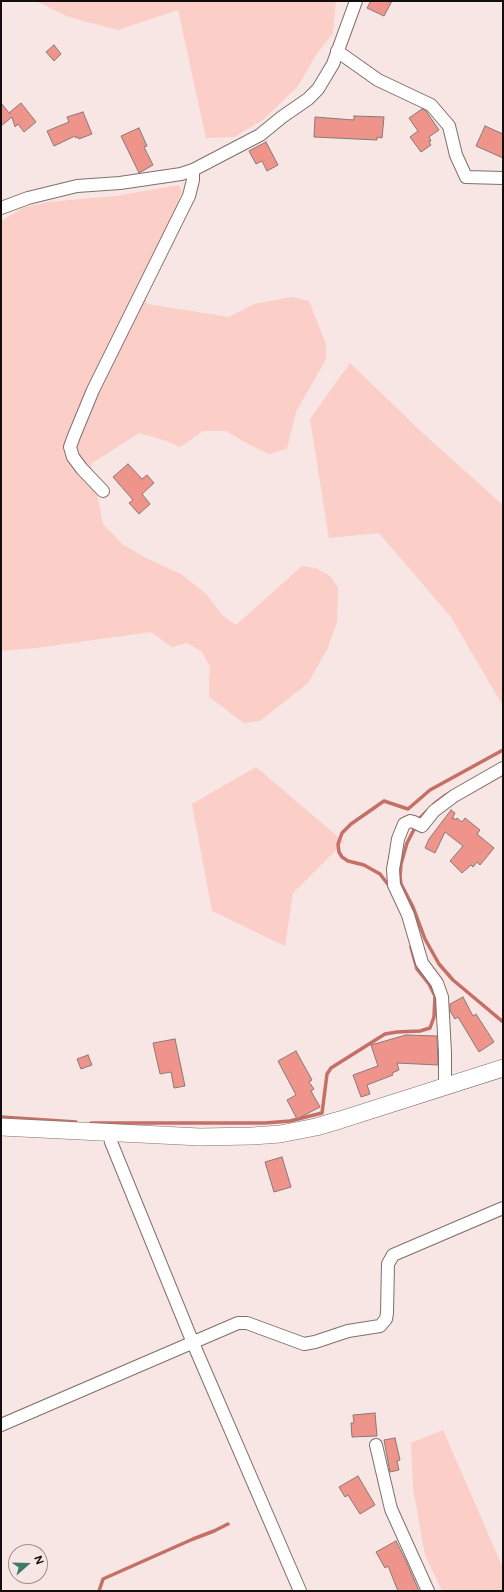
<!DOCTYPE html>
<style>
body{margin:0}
#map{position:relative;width:504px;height:1592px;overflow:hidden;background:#f7e6e3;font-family:Figtree,sans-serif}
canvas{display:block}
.frame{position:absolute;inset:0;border:2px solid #130e0d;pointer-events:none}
.north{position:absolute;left:8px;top:1544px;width:40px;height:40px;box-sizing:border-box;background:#f7e6e3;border:1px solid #9c908d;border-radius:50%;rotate:70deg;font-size:11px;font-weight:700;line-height:16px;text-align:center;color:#130e0d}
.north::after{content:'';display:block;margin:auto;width:14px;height:18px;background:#397c6d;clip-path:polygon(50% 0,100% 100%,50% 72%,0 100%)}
</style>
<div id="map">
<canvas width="504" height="1592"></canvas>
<div class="frame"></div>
<div class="north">N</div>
</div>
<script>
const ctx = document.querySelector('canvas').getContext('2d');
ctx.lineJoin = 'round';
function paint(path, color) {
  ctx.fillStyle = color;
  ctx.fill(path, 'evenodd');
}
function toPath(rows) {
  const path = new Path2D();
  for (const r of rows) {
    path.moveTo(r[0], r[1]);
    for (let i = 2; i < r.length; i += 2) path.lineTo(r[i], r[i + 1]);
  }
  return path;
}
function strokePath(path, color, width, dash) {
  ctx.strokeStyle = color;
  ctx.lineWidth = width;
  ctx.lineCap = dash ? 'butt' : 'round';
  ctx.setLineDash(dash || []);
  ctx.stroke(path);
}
const green = toPath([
 [36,1,336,1,333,33,316,55,298,86,263,120,234,137,206,138,178,10,118,30,69,17],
 [179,185,182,192,144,294,147,304,229,317,254,304,291,297,309,301,326,344,326,359,296,412,287,449,269,454,248,444,226,431,203,431,180,447,164,440,139,433,91,464,103,524,122,544,146,558,181,574,206,594,222,615,236,625,302,566,316,568,330,576,338,587,337,622,328,648,308,683,260,721,244,723,209,697,209,681,210,667,202,652,187,643,172,647,151,632,36,648,1,651,1,221,25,207,48,202,115,196],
 [350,363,427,437,503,505,503,706,451,617,379,533,329,538,310,419],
 [256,767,344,842,293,893,285,946,212,911,192,804],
 [443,1430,503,1568,503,1591,442,1591,425,1555,413,1488,411,1443]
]);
const stream = toPath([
 [434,804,446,795,450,793],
 [427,811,420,818,407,843,401,864,400,877,401,884,413,907,425,939,439,964,453,980,503,1022],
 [390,887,380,874,364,865,348,861,342,857,339,852,338,844,342,833,351,824,384,801,408,809,430,790,503,750],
 [1,1117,76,1122],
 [91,1123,265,1123,290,1121,322,1113,327,1074,331,1068,385,1034,397,1032,420,1031,430,1028,434,1017,435,996,429,984,417,969,411,947],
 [99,1591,103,1579,193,1539,214,1531,228,1524]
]);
const building = toPath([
 [371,1,392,1,384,16,367,8,371,1],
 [54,45,61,54,54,61,46,52,54,45],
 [1,103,10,114,10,112,21,103,36,122,24,132,18,124,15,127,12,117,1,126,1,103],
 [422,109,426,111,439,130,429,137,431,141,429,142,431,145,421,152,410,137,418,131,409,118,422,109],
 [83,112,92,134,79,139,78,137,76,138,75,136,54,146,47,131,69,122,67,117,83,112],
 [354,116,384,117,382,138,377,137,377,140,314,137,315,117,354,120,354,116],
 [485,126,503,134,503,158,476,146,485,126],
 [139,128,147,146,144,147,153,165,139,173,121,136,139,128],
 [266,142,278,165,267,171,262,161,256,164,249,151,266,142],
 [128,464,142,479,147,475,154,483,142,494,150,504,139,514,129,503,133,500,113,477,128,464],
 [451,810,455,813,452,819,454,818,456,820,457,818,462,822,465,818,480,830,477,834,494,848,480,865,477,862,473,867,471,865,462,873,450,861,463,846,445,832,435,853,425,848,429,839,451,810],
 [463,997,473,1016,476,1014,494,1042,479,1052,458,1017,455,1019,450,1011,450,1004,463,997],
 [406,1035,437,1036,438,1065,397,1063,399,1070,392,1073,393,1075,367,1085,370,1094,361,1097,353,1075,378,1066,371,1045,406,1035],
 [175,1039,185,1086,174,1088,171,1072,160,1074,153,1043,175,1039],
 [296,1051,312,1080,309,1082,314,1089,311,1091,320,1107,297,1119,287,1100,296,1095,278,1061,296,1051],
 [88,1055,92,1065,81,1069,77,1059,88,1055],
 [282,1157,291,1187,274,1192,265,1162,282,1157],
 [375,1413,377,1436,352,1437,351,1423,354,1423,353,1415,375,1413],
 [395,1438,400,1460,397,1461,399,1470,390,1472,384,1440,395,1438],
 [358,1476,375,1505,360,1514,348,1495,345,1497,339,1487,358,1476],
 [396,1541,406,1561,419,1591,398,1591,388,1566,385,1568,376,1552,396,1541]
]);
const street = toPath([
 [337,51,378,80,431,105,449,126,456,155,466,177,503,178],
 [1,208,28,198,77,186,120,183,181,174,193,170,260,135,282,117,308,99,318,89,333,64,356,1],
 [103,491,82,469,73,457,70,447,74,436,93,390,189,196,193,180,193,170],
 [445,1086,445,1053,442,997,437,983,422,963,408,915,394,885,393,869,395,858,398,839,404,824,410,821,414,822,422,826,434,811,454,796,503,768],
 [109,1133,111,1142,193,1343,300,1591],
 [1,1425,238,1323,247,1323,304,1344,315,1342,348,1331,380,1326,386,1319,387,1313,388,1264,393,1255,503,1208],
 [376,1445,391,1509,428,1591]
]);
const secondary = toPath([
 [1,1127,200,1137,252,1136,280,1134,316,1127,340,1120,503,1068]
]);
paint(green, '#fbcec8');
strokePath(stream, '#c57066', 3.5);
paint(building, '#ee948a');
strokePath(building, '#887977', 1);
strokePath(street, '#7f706e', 14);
strokePath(secondary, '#7f706e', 18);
strokePath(street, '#fff', 12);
strokePath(secondary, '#fff', 17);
</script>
